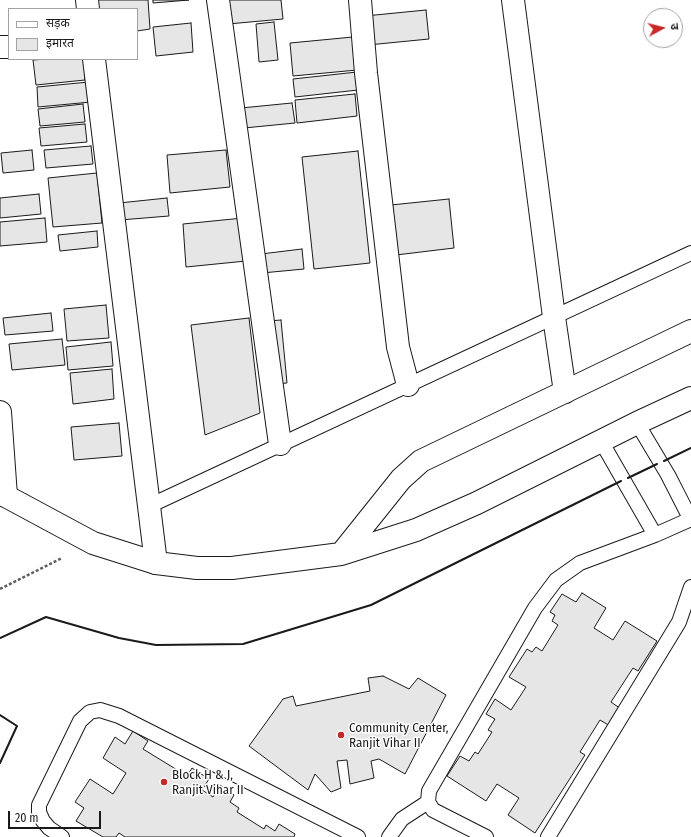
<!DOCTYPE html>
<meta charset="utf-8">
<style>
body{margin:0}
#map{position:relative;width:691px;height:837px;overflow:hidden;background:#fff;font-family:"Fira Sans Condensed","Noto Sans Devanagari",sans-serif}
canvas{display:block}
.legend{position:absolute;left:8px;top:8px;width:130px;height:52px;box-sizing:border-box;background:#fff;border:1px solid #a3a3a3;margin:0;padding:5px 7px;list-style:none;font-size:12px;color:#1a1a1a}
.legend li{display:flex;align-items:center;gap:8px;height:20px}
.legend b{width:20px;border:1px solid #a3a3a3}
.north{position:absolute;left:643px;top:8px;width:40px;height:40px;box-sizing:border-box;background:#fff;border:1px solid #a3a3a3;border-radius:50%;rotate:83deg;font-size:11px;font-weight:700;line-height:16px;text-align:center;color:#1a1a1a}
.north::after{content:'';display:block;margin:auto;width:14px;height:18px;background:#c62828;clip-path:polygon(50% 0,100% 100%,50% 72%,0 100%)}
.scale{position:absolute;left:8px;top:811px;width:93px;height:18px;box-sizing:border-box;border:2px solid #1a1a1a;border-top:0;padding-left:5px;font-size:12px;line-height:14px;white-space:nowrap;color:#1a1a1a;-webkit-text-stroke:3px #fff;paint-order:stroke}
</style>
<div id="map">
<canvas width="691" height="837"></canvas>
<ul class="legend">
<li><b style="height:5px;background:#fff"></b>सड़क</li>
<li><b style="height:11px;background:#e6e6e6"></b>इमारत</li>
</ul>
<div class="north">उ</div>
<div class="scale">20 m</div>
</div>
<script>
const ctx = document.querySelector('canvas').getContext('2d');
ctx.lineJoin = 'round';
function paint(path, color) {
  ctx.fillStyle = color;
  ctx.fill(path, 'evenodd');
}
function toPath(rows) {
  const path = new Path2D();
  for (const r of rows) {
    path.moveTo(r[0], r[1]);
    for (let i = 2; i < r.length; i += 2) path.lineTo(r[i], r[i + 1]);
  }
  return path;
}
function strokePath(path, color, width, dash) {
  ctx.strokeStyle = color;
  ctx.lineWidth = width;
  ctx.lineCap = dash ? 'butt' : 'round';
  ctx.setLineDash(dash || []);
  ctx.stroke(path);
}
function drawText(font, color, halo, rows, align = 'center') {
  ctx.font = font + ' "Fira Sans Condensed",sans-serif';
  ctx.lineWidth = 3;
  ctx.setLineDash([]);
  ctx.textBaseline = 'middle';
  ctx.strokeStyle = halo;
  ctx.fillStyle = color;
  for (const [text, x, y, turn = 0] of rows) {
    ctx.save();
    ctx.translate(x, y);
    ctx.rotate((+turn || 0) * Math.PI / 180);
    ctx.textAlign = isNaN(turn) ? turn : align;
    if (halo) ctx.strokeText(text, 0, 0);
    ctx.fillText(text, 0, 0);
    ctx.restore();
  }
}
const building = toPath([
 [90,0,148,0,150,29,137,31,137,9,91,9,90,0],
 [153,0,189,0,153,3,153,0],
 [226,0,281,0,283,19,228,24,226,0],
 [426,10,429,39,368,45,365,16,426,10],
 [274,22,278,60,259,62,256,24,274,22],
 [191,23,193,52,156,56,153,27,191,23],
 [353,37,357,70,293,76,290,43,353,37],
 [46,59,84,59,85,80,36,85,33,60,46,59],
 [357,72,358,90,295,97,293,79,357,72],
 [89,82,91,102,38,107,37,87,89,82],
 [355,94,357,116,297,123,295,100,355,94],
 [292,103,295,123,244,128,241,108,292,103],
 [83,104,85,122,40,126,38,109,83,104],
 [85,124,87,142,41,146,39,128,85,124],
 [91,146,93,164,46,168,44,150,91,146],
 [32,150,34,170,3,173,1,153,32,150],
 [226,150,230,187,170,193,167,155,226,150],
 [358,151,370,263,314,269,302,157,358,151],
 [97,173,102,223,53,227,48,178,97,173],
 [39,194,41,214,0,218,0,198,39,194],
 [167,198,169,216,120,220,119,203,167,198],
 [449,199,454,248,396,255,391,205,449,199],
 [45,218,47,242,0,246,0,222,45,218],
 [243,218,246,261,186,267,183,224,243,218],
 [97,231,98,247,60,251,58,235,97,231],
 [302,249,304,269,262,273,261,254,302,249],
 [106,305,109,338,67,341,64,309,106,305],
 [51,313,53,331,5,335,3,318,51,313],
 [249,318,260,413,205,435,191,325,249,318],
 [281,320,287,383,274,384,268,321,281,320],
 [62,339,65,365,12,370,9,344,62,339],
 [111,342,113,366,68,370,66,347,111,342],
 [112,369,114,399,73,404,70,373,112,369],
 [119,423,122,456,74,460,71,427,119,423],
 [582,593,606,608,594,628,613,640,625,621,657,641,638,671,633,668,611,702,621,709,610,726,600,720,580,752,585,755,535,833,508,815,519,798,497,784,486,801,447,776,460,756,469,761,475,752,478,754,492,732,488,730,495,719,486,714,495,699,511,710,526,687,509,677,527,649,532,652,536,647,542,651,558,625,552,621,555,615,550,612,562,594,576,602,582,593],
 [383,676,409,689,418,678,446,695,405,774,379,759,371,761,374,778,350,784,347,760,337,761,341,788,331,792,315,774,308,790,249,746,283,699,293,696,296,706,370,691,368,678,383,676],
 [133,731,148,741,143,749,187,776,192,768,209,779,202,790,213,797,220,785,234,795,230,802,239,808,237,812,264,829,266,825,275,831,279,824,295,834,294,837,125,837,119,833,116,837,103,837,76,821,84,808,75,802,90,779,113,794,126,773,103,758,115,737,125,744,133,731]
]);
const path = toPath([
 [0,589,62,558]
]);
const lane = toPath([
 [637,423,668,475,691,520],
 [601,441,655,535],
 [149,506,691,253],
 [62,837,49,828,43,821,39,812,39,805,80,721,90,712,100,710,119,716,358,837],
 [389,837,402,819,428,802],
 [486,837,433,810,428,802,429,791,535,608,556,580,580,563,655,535,691,519],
 [548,837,679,622,691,587]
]);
const street = toPath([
 [87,0,88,9],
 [218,0,280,444],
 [360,0,366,73,398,347,408,385],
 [513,0,554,317,565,392],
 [0,47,9,47],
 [94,59,156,563],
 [0,412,6,496]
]);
const secondary = toPath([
 [0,493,93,543,156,563,197,568,232,568,341,554,416,530,477,503,637,423,691,398],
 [341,554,401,479,421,461,691,331]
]);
const wall = toPath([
 [664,461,691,448],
 [628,478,657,464],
 [0,638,46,617,119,638,156,645,243,644,371,605,621,481],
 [0,715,17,726,0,763]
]);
const markers = [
 [341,735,4,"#c62828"],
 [164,782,4,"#c62828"]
];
const poiNames = [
 ["Community Center,",349,728],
 ["Ranjit Vihar II",349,743],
 ["Block H & J,",172,775],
 ["Ranjit Vihar II",172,790]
];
paint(building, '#e6e6e6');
strokePath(building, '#1a1a1a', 1);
strokePath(lane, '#1a1a1a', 16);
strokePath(street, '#1a1a1a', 24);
strokePath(secondary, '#1a1a1a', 24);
strokePath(path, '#5f5f5f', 2.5, [3, 2]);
strokePath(lane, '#fff', 14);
strokePath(street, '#fff', 22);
strokePath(secondary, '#fff', 22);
strokePath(wall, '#1a1a1a', 2);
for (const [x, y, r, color] of markers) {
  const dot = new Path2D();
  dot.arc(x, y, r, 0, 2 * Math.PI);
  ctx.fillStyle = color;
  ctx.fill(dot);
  strokePath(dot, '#fff', 1.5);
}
drawText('13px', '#1a1a1a', '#fff', poiNames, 'left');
</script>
